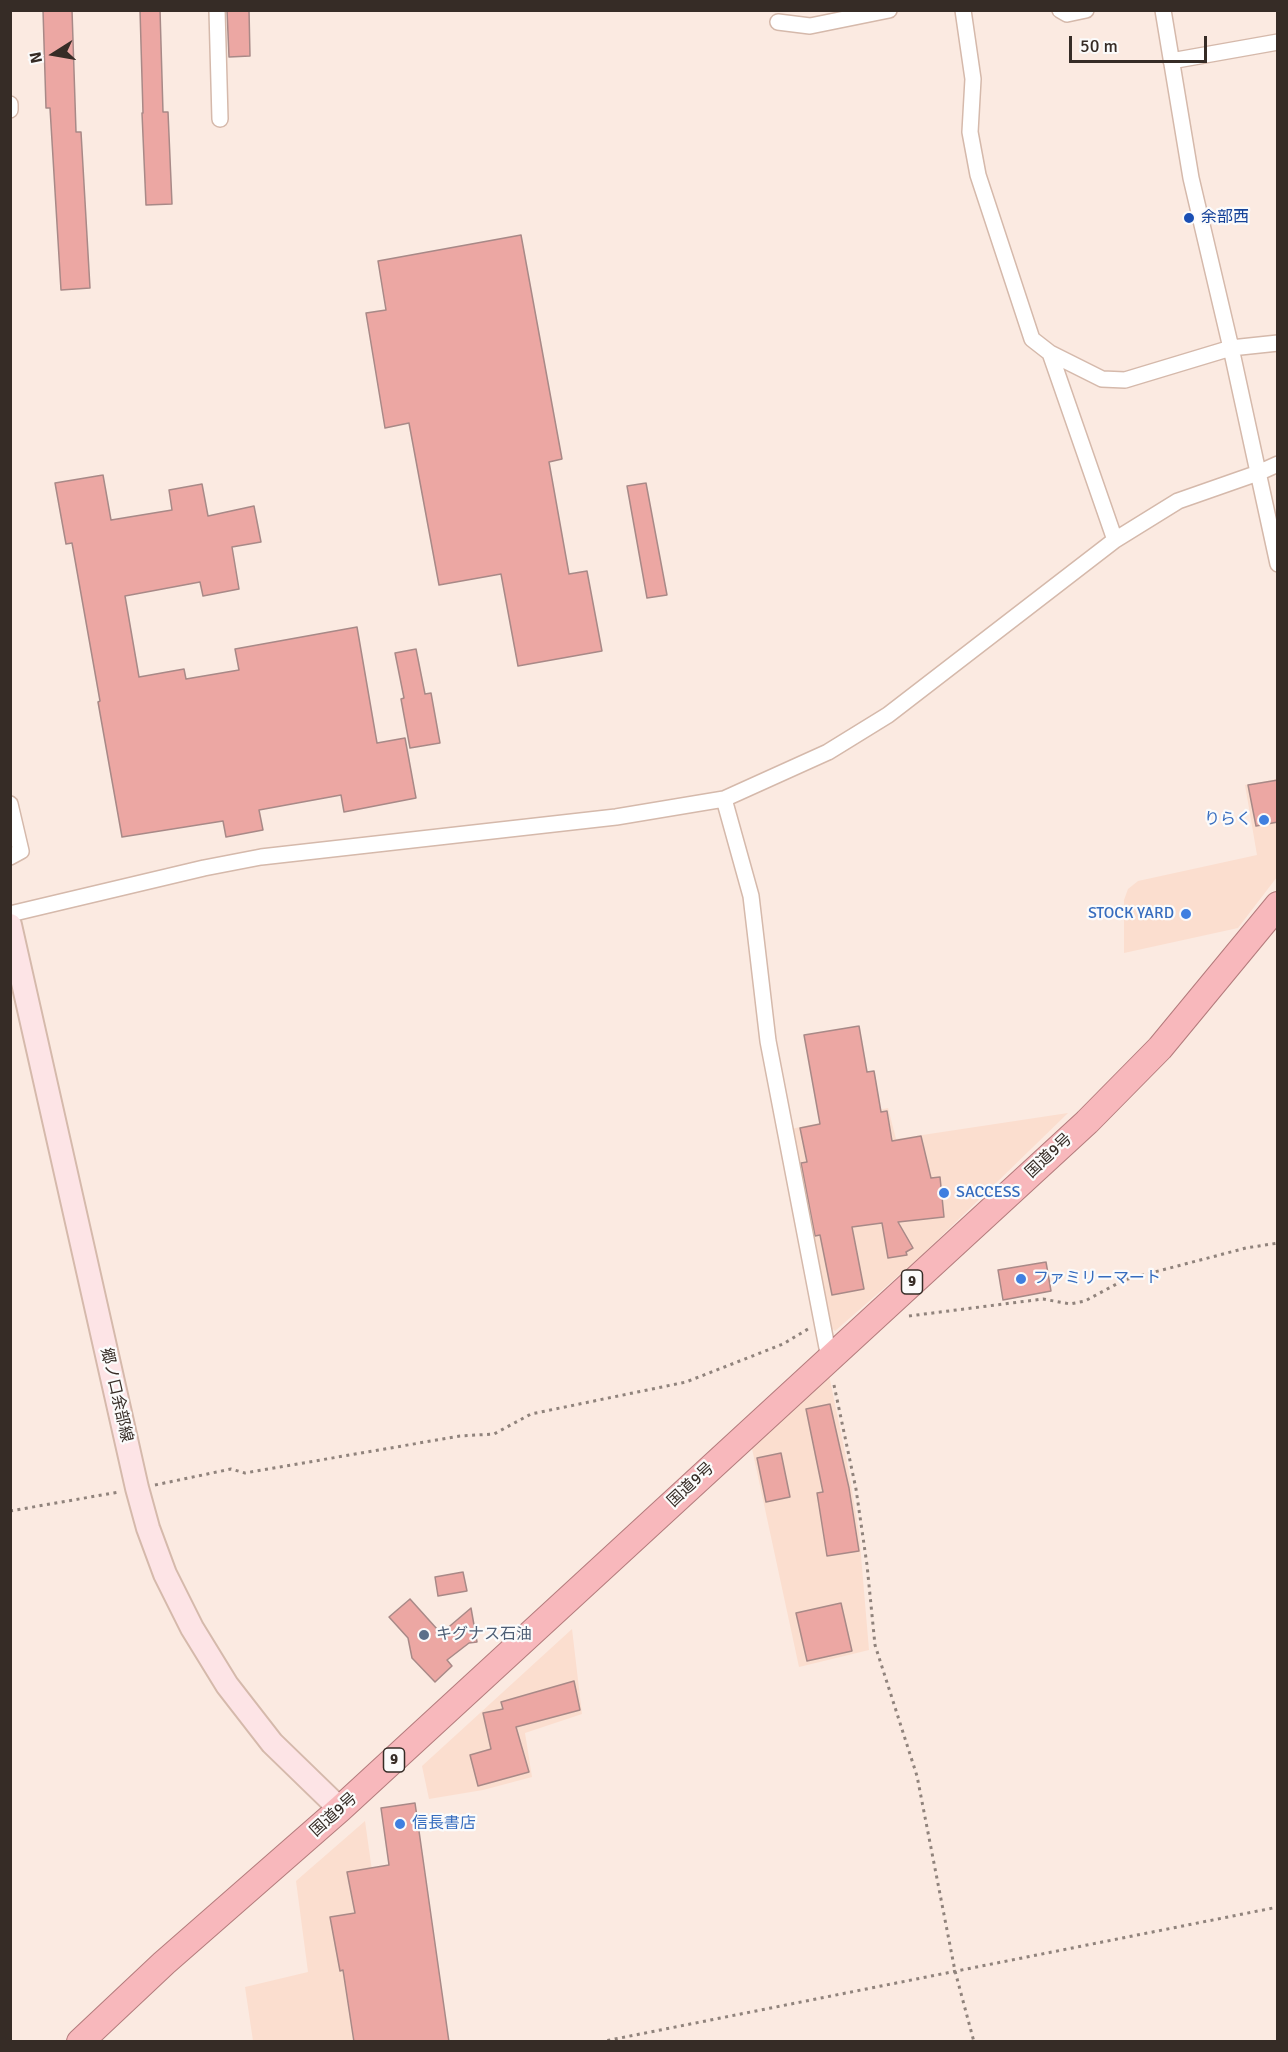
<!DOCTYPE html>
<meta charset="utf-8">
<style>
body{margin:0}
#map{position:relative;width:1288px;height:2052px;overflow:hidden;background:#fbeae1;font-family:Signika,sans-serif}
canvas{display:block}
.frame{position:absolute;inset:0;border:12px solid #362c26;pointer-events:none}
.north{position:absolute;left:24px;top:24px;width:60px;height:60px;-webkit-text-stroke:4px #fbfbfb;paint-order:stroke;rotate:259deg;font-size:16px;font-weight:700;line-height:24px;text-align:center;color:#362c26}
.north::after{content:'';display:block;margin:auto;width:21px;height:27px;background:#362c26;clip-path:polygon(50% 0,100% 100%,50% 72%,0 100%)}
.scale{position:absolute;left:1069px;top:36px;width:138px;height:27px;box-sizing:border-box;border:3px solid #362c26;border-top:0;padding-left:8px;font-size:18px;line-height:21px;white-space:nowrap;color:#362c26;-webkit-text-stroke:4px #fbfbfb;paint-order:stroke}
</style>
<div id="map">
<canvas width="1288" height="2052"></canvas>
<div class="frame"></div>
<div class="north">N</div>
<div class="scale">50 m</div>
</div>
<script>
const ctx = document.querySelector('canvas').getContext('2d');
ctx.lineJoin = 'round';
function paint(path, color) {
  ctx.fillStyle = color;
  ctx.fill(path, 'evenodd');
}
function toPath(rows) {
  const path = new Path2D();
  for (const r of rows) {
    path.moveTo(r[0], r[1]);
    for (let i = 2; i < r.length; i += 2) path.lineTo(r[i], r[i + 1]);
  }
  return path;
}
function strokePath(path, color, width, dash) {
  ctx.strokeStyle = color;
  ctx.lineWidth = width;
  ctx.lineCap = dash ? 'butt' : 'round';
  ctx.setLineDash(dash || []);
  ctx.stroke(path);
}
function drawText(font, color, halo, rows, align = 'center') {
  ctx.font = font + ' Signika,"Noto Sans JP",sans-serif';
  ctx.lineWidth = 4.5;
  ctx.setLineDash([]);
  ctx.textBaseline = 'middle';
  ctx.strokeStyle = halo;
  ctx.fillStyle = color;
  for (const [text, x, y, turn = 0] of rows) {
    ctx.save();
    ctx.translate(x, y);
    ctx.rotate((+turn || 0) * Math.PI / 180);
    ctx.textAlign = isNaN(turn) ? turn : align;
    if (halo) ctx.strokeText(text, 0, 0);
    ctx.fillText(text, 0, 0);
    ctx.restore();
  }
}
const built = toPath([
 [1277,779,1277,877,1238,928,1124,953,1124,900,1128,889,1138,881,1257,855,1245,785],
 [888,1108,896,1139,1068,1113,921,1256,835,1331,827,1324,791,1129],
 [829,1375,848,1467,859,1532,869,1650,799,1667,751,1444],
 [572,1629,582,1714,525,1733,532,1777,483,1790,429,1799,422,1766],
 [365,1821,396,2041,253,2041,245,1987,308,1972,296,1881]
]);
const building = toPath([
 [43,10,72,10,76,132,81,132,90,288,61,290,50,108,46,108,43,10],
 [140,10,160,10,163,112,168,112,172,204,146,205,142,113,143,113,140,10],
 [227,10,249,10,250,56,229,57,227,10],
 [521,235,562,459,549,462,569,574,587,571,602,651,518,666,501,574,439,585,409,423,385,428,366,313,386,310,378,261,521,235],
 [103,475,111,520,172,510,169,490,202,484,208,516,254,506,261,542,232,547,239,589,203,596,200,582,125,596,139,677,184,669,186,679,239,670,235,649,357,627,377,743,405,738,416,798,344,812,341,795,259,810,263,830,226,837,223,821,122,837,98,702,100,701,72,543,66,544,55,483,103,475],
 [646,483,667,595,647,598,627,486,646,483],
 [416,649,425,694,431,693,440,743,410,748,401,699,404,698,395,653,416,649],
 [1278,780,1278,822,1256,826,1248,785,1278,780],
 [859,1026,867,1072,874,1071,881,1112,887,1111,892,1141,921,1136,931,1178,940,1177,944,1217,898,1222,913,1248,906,1252,907,1255,888,1258,882,1223,852,1227,864,1289,832,1295,820,1235,815,1236,801,1163,807,1162,800,1128,820,1124,804,1035,859,1026],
 [1046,1262,1051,1291,1003,1300,998,1270,1046,1262],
 [830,1404,849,1488,859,1551,827,1556,817,1493,823,1492,806,1409,830,1404],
 [781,1453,790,1497,766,1502,757,1458,781,1453],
 [463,1572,467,1591,438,1596,435,1577,463,1572],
 [410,1599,446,1639,444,1631,471,1608,477,1642,469,1643,447,1660,452,1666,435,1682,412,1658,408,1638,389,1617,410,1599],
 [841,1603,852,1651,807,1661,796,1613,841,1603],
 [574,1681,580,1710,516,1727,529,1772,478,1786,470,1755,491,1749,483,1713,503,1709,501,1702,574,1681],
 [415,1803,449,2042,354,2042,343,1970,340,1971,330,1917,355,1913,347,1872,389,1865,381,1808,415,1803]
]);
const path = toPath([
 [909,1316,1043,1299,1070,1304,1085,1301,1124,1280,1246,1248,1278,1243],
 [834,1385,856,1489,867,1565,875,1645,917,1776,955,1971,974,2042],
 [155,1485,231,1469,245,1473,460,1436,494,1434,531,1414,686,1382,783,1344,808,1329],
 [10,1511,119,1492],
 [600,2042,1278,1907]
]);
const minor = toPath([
 [217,10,220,119],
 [963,10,973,79,970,132,978,175,1032,339,1050,353,1102,379,1125,380,1231,348,1278,343],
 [1060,10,1067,14,1086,10],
 [1163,10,1191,178,1231,348,1278,564],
 [778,22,810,26,889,10],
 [1171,61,1278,42],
 [10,104,10,110],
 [1050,353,1115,540],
 [724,799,751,896,768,1041,829,1358],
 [10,804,21,851,10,857],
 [10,914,204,868,261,857,616,817,724,799,828,752,888,715,1115,540,1178,501,1258,473,1278,464]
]);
const secondary = toPath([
 [10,925,137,1488,148,1528,165,1574,192,1628,227,1685,272,1743,340,1809]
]);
const trunk = toPath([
 [80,2042,164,1963,340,1809,1087,1122,1160,1048,1278,905]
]);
const markers = [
 [1189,218,6,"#1a4fb4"],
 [1264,820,6,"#3f7fe0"],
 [1186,914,6,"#3f7fe0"],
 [944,1193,6,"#3f7fe0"],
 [1021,1279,6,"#3f7fe0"],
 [424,1635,6,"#5c6f8a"],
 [400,1824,6,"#3f7fe0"]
];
const shields = [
 [912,1282,21],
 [394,1760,21]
];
const shieldNames = [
 ["9",912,1282],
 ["9",394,1760]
];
const transitNames = [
 ["余部西",1201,218]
];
const shopNames = [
 ["りらく",1252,820,"right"],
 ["STOCK YARD",1174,914,"right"],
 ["SACCESS",956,1193],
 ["ファミリーマート",1033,1279],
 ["信長書店",412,1824]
];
const streetNames = [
 ["国道9号",1049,1156,-43],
 ["郷ノ口余部線",116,1395,77],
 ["国道9号",691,1485,-43],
 ["国道9号",334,1815,-42]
];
const serviceNames = [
 ["キグナス石油",436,1635]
];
paint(built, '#fbdecf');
paint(building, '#eca7a3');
strokePath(building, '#a88987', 1.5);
strokePath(minor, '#d5b9ab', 18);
strokePath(secondary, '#d5b9ab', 26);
strokePath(trunk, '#b37b7c', 28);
strokePath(path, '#90837c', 3, [3, 4.5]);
strokePath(minor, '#fff', 15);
strokePath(secondary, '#fde4e6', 22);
strokePath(trunk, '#f8b8bc', 26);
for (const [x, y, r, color] of markers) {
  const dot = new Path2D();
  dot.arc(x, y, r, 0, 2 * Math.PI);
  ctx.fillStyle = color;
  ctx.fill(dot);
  strokePath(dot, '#fbfbfb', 2);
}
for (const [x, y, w] of shields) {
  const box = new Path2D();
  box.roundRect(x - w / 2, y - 12, w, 24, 4.5);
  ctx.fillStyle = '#fbfbfb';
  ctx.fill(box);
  strokePath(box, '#362c26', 1.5);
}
drawText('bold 15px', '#362c26', null, shieldNames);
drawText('16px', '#164399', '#fbfbfb', transitNames, 'left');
drawText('16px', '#366cbe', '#fbfbfb', shopNames, 'left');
drawText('16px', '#362c26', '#fbfbfb', streetNames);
drawText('16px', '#4e5e75', '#fbfbfb', serviceNames, 'left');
</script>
